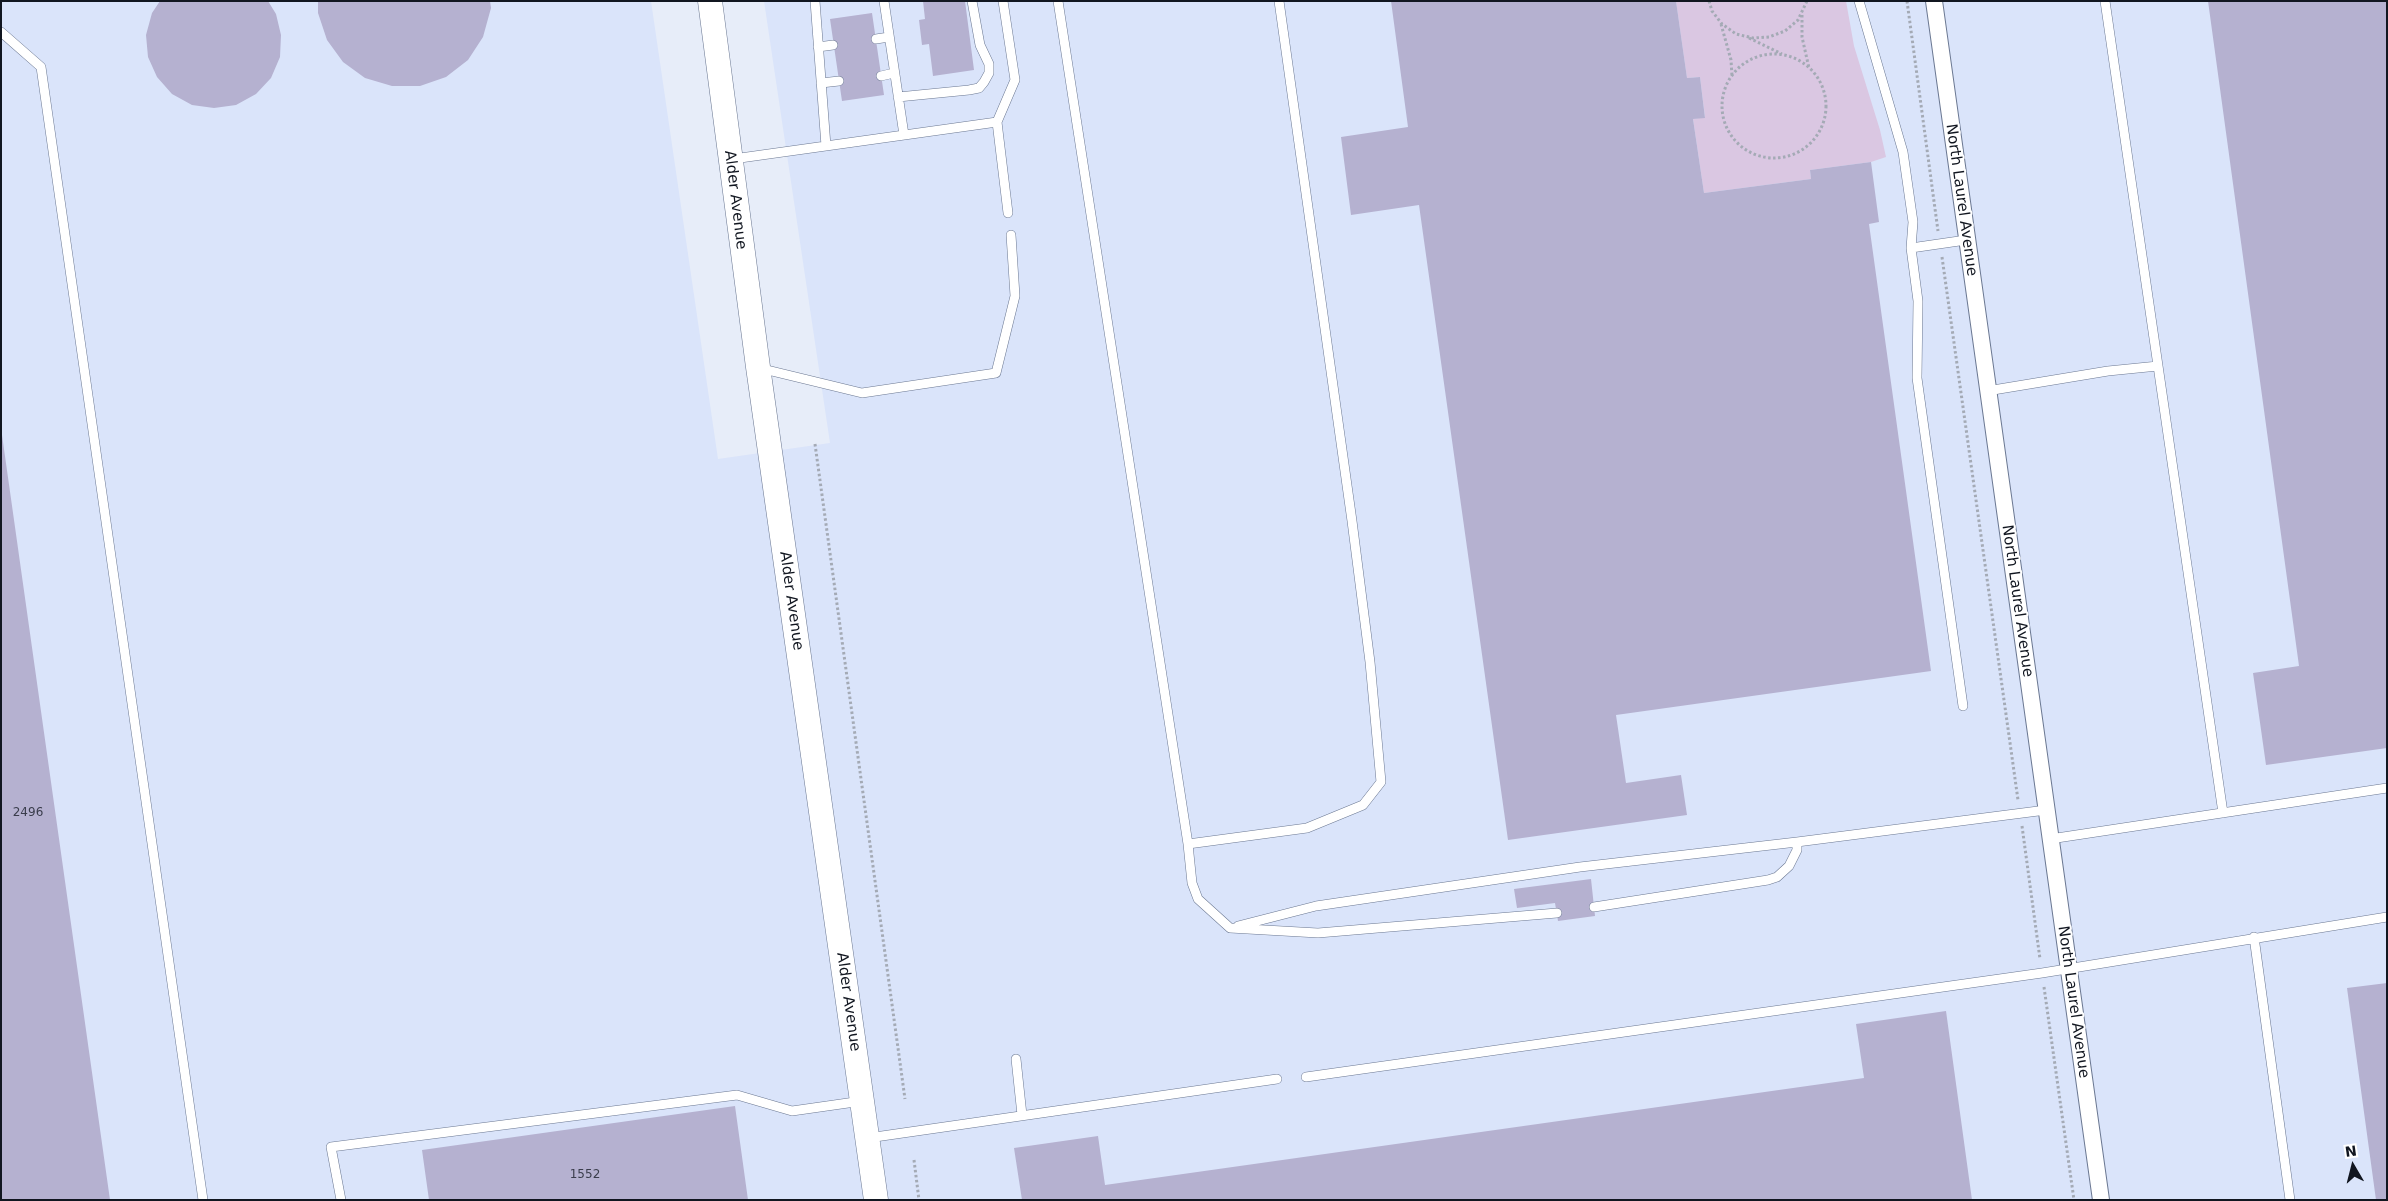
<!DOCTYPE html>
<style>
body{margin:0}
#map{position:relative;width:2388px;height:1201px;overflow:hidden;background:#e7edf9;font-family:"DejaVu Sans",sans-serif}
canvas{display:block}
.frame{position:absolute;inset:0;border:2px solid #111620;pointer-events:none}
.north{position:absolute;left:2328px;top:1141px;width:50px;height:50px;-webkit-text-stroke:4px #fff;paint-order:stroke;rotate:352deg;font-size:14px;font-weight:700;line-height:20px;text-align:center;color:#111620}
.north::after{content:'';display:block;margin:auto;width:18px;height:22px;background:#111620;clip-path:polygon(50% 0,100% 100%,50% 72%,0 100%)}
</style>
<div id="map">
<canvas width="2388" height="1201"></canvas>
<div class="frame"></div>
<div class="north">N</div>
</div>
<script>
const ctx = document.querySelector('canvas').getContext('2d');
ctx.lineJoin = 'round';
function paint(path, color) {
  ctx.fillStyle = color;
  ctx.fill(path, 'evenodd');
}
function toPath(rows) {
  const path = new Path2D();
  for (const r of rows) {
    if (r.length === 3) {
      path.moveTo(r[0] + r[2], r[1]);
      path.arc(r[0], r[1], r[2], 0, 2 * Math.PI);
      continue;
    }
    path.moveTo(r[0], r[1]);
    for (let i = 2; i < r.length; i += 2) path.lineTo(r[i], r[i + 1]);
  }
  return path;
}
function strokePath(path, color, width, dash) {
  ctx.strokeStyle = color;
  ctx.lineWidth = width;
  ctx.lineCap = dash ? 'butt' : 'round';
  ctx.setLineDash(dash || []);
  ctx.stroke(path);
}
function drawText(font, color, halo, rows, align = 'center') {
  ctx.font = font + ' "DejaVu Sans",sans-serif';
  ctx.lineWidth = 4;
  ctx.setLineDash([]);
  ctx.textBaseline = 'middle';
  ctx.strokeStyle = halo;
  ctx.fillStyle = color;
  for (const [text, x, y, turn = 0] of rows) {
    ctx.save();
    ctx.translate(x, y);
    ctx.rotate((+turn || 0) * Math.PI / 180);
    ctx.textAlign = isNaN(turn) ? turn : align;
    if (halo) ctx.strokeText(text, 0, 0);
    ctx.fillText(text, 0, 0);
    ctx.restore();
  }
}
const built = toPath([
 [1,1,651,1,718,459,830,443,764,1,2387,1,2387,1200,1,1200]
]);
const green = toPath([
 [1676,1,1846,1,1854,46,1880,130,1886,157,1871,162,1810,170,1811,179,1704,193,1693,119,1705,117,1700,77,1687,78]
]);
const building = toPath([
 [160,1,268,1,276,14,281,35,280,57,271,78,256,94,236,105,214,108,192,105,172,94,157,77,148,57,146,35,152,13],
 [318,1,490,1,491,8,483,37,468,60,446,77,420,86,392,86,365,78,343,62,327,40,318,13],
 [923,1,965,1,974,70,933,76,929,44,922,45,919,20,925,19],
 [1391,1,1676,1,1687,78,1700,77,1705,118,1693,119,1704,193,1811,179,1810,170,1871,162,1879,222,1869,224,1931,671,1616,715,1626,783,1681,775,1687,815,1508,840,1419,205,1351,215,1341,137,1408,127],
 [2208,1,2387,1,2387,748,2266,765,2253,673,2299,666],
 [872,13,884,95,842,101,830,19],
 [1,435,2,435,110,1200,1,1200],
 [1591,879,1595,916,1558,921,1555,903,1517,908,1514,889],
 [2387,983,2387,1200,2376,1200,2347,988],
 [1946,1011,1972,1200,1022,1200,1014,1148,1098,1136,1105,1185,1864,1078,1856,1024],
 [735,1106,748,1200,429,1200,422,1150]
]);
const path = toPath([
 [1709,1,1712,11,1722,24,1736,34,1753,38,1769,37,1785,31,1798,20,1807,1],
 [1907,1,1938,231],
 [1802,15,1802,37,1809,68],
 [1721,24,1731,60,1732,76],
 [1749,38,1782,54],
 [1774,106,52],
 [1942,257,2018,800],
 [815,444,905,1099],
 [2022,826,2040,959],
 [2044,987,2074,1200],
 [914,1160,919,1200]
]);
const lane = toPath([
 [815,1,826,146],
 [884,1,904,135],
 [1003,1,1015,80,997,122,1008,213],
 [1058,1,1188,844],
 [1279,1,1352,521,1370,662,1381,782,1363,805,1307,828,1188,844,1192,883,1198,899,1230,928,1318,933,1557,913],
 [1859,1,1903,152,1913,222,1911,248,1918,301,1917,378,1963,706],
 [2105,1,2223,813],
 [1,32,41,67,203,1200],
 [876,39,889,37],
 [818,47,833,45],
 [881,76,894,73],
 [821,83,839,81],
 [898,97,969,90,979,88,984,82,989,73,989,64,980,45,972,1],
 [733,159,997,122],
 [1911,248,1966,240],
 [759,368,862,393,996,373,1015,296,1011,235],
 [1987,391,2108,371,2158,366],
 [2050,839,2387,788],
 [1594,907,1768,880,1777,877,1789,866,1797,850,1797,842],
 [1238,926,1316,906,1580,867,1797,842,2046,810],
 [2254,937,2290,1200],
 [1016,1059,1022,1115],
 [1306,1077,2042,973,2387,917],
 [868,1138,1277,1079],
 [341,1200,331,1147,737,1095,792,1111,862,1101]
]);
const street = toPath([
 [1934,1,2101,1200]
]);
const secondary = toPath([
 [710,1,758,367,876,1200]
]);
const numberNames = [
 ["2496",28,813],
 ["1552",585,1175]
];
const streetNames = [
 ["Alder Avenue",735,200,83],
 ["North Laurel Avenue",1961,200,82],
 ["Alder Avenue",791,601,82],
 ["North Laurel Avenue",2017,601,82],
 ["Alder Avenue",848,1002,82],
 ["North Laurel Avenue",2073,1002,82]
];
paint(built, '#dae4fa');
paint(green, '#dac7e2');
paint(building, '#b5b1d0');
strokePath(lane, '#6b7892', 10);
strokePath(street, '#6b7892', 18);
strokePath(secondary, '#6b7892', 25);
strokePath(path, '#a4aab5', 3, [2.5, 2.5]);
strokePath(lane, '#fff', 9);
strokePath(street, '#fff', 16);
strokePath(secondary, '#fff', 24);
drawText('12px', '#3a3d4c', null, numberNames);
drawText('15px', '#111620', '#fff', streetNames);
</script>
